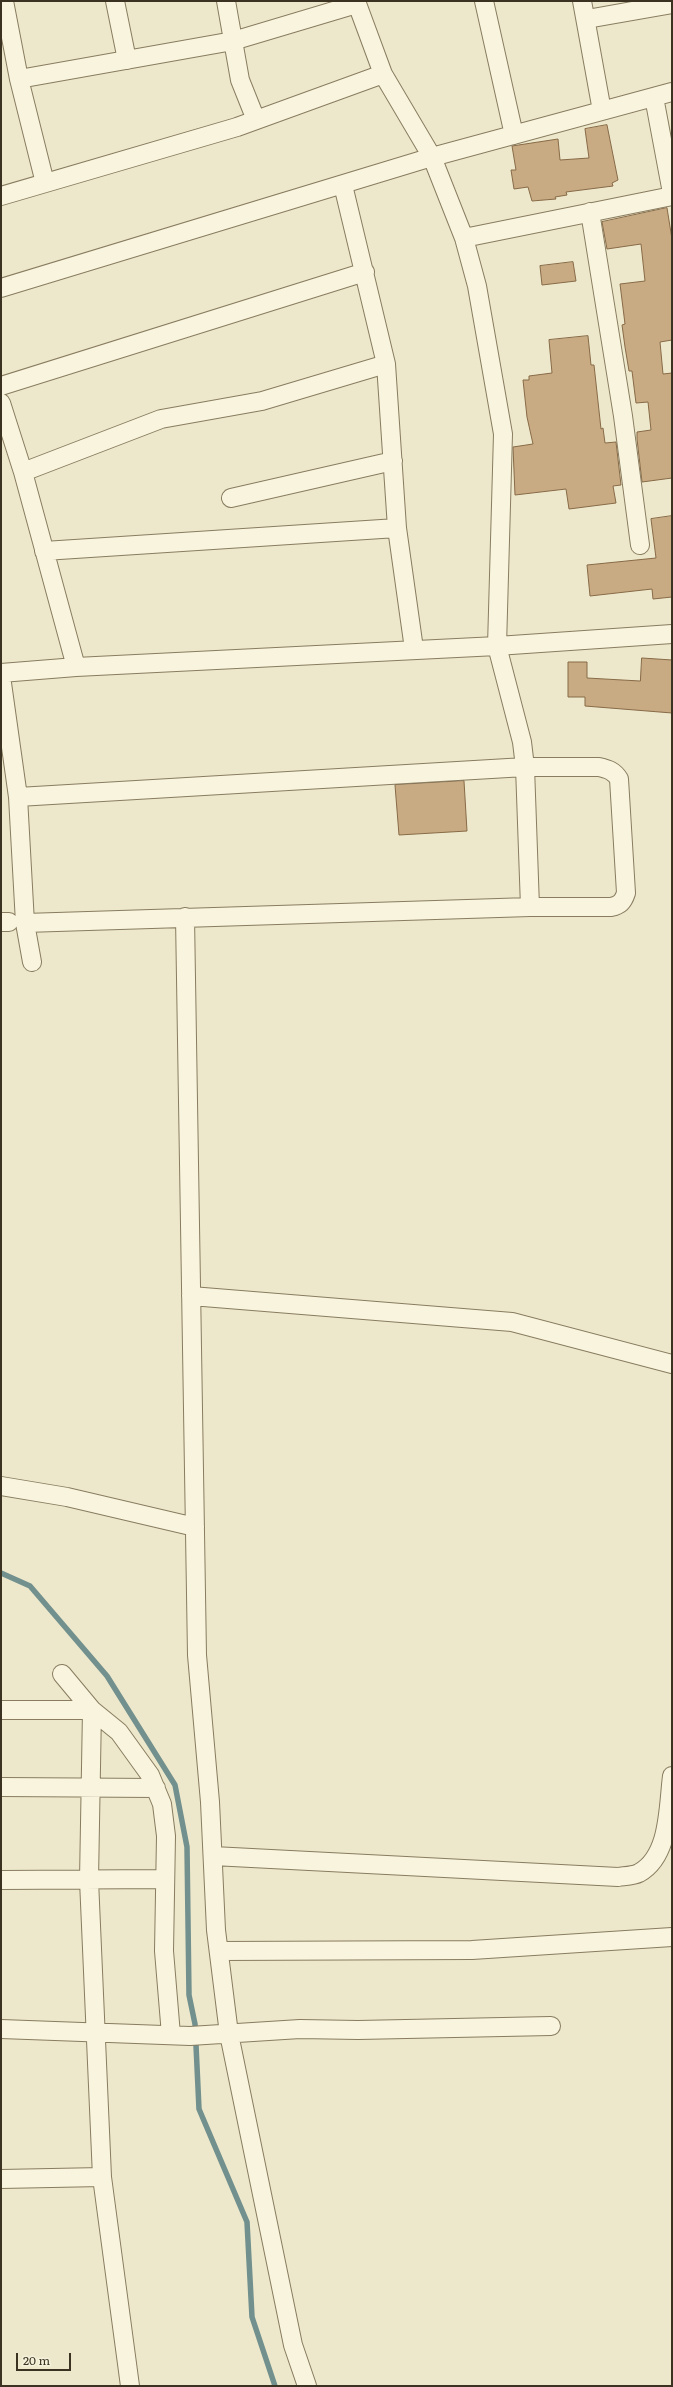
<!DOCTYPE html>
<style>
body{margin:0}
#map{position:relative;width:673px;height:2387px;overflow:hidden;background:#ede8cb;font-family:Literata,serif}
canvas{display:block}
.frame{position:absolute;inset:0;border:2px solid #3b3222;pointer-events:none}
.scale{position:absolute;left:16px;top:2353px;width:55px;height:18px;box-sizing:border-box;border:2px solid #3b3222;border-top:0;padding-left:5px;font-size:12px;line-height:14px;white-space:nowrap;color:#3b3222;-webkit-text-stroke:3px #f4f1da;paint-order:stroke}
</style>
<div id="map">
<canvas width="673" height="2387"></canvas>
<div class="frame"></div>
<div class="scale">20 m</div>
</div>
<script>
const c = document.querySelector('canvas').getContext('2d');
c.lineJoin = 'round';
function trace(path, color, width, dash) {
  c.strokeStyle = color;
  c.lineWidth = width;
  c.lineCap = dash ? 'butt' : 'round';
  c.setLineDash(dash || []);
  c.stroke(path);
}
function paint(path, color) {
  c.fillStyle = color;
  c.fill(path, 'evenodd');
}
trace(new Path2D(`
 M1,1573L30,1586L107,1676L175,1785L187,1847L189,1995L195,2024L199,2109L247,2222L252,2317L275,2386`), '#72908d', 5.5);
const building = new Path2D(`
 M607,125L618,180L612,183L613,186L566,192L567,195L555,197L556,199L532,201L528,187L514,189L511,170H516L512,146L558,139L560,160L589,158L585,129Z
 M667,208L672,239V340L660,342L663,374L672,373V478L642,482L637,439V432L651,430L648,402L636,403L632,371H629L625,347L622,325L625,324L620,284L645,281L641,244L607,249L602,222Z
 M573,262L576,281L542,285L540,266Z
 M588,336L591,365H594L601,429L603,428L605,443L616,442L621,485L613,486L616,503L569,509L566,489L515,495L513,447L533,444L527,417L523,380H529V376L552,373L549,340Z
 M672,516V597L653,599L652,589L590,596L587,565L656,558L651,519Z
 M642,658L672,660V713L585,706V697H568V662H587V678L640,681Z
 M464,781L467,831L399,835L395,785Z`);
paint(building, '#c8ab83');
trace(building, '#876a47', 1);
const minor = new Path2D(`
 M4,1L19,79L45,183
 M115,1L127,60
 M226,1L240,80L256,120
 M356,1L383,74L432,157L464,238L477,286L503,434L497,646L522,742L525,767L530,907
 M484,1L514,135
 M582,1L602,111
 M587,19L672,4
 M19,79L233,41L357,4
 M654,97L672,193
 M343,185L386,364L397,528L414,649
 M1,196L237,127L383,74
 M590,212L623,416L640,545
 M464,238L672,196
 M1,288L432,157L672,92
 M1,386L365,272
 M1,403L23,472L76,667
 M23,472L161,419L262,401L386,364
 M231,498L393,461
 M44,551L397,528
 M1,673L76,667L497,646L672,634
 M1,676L18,797L25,923L32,962
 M18,797L525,767H599C608,769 614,771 619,779L626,893C623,902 620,905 611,907H530L25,923
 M185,917L197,1655L210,1802L216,1930L229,2034L293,2345L307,2386
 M1,922H9
 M191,1296L512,1322L672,1364
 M1,1486L67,1497L195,1527
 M62,1674L92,1710L119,1732L150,1775L162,1804L166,1836L164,1951L171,2035
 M1,1710H92L89,1880L102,2177L130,2386
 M1,1787L156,1788
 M213,1856L618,1877C624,1876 633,1876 639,1873C670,1856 668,1807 672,1776
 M1,1880L165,1879
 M219,1951L472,1950L672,1937
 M1,2029L190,2036L300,2029L358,2030L551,2026
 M1,2179L102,2177`);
trace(minor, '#897c60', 20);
trace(minor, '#f8f4de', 18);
</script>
